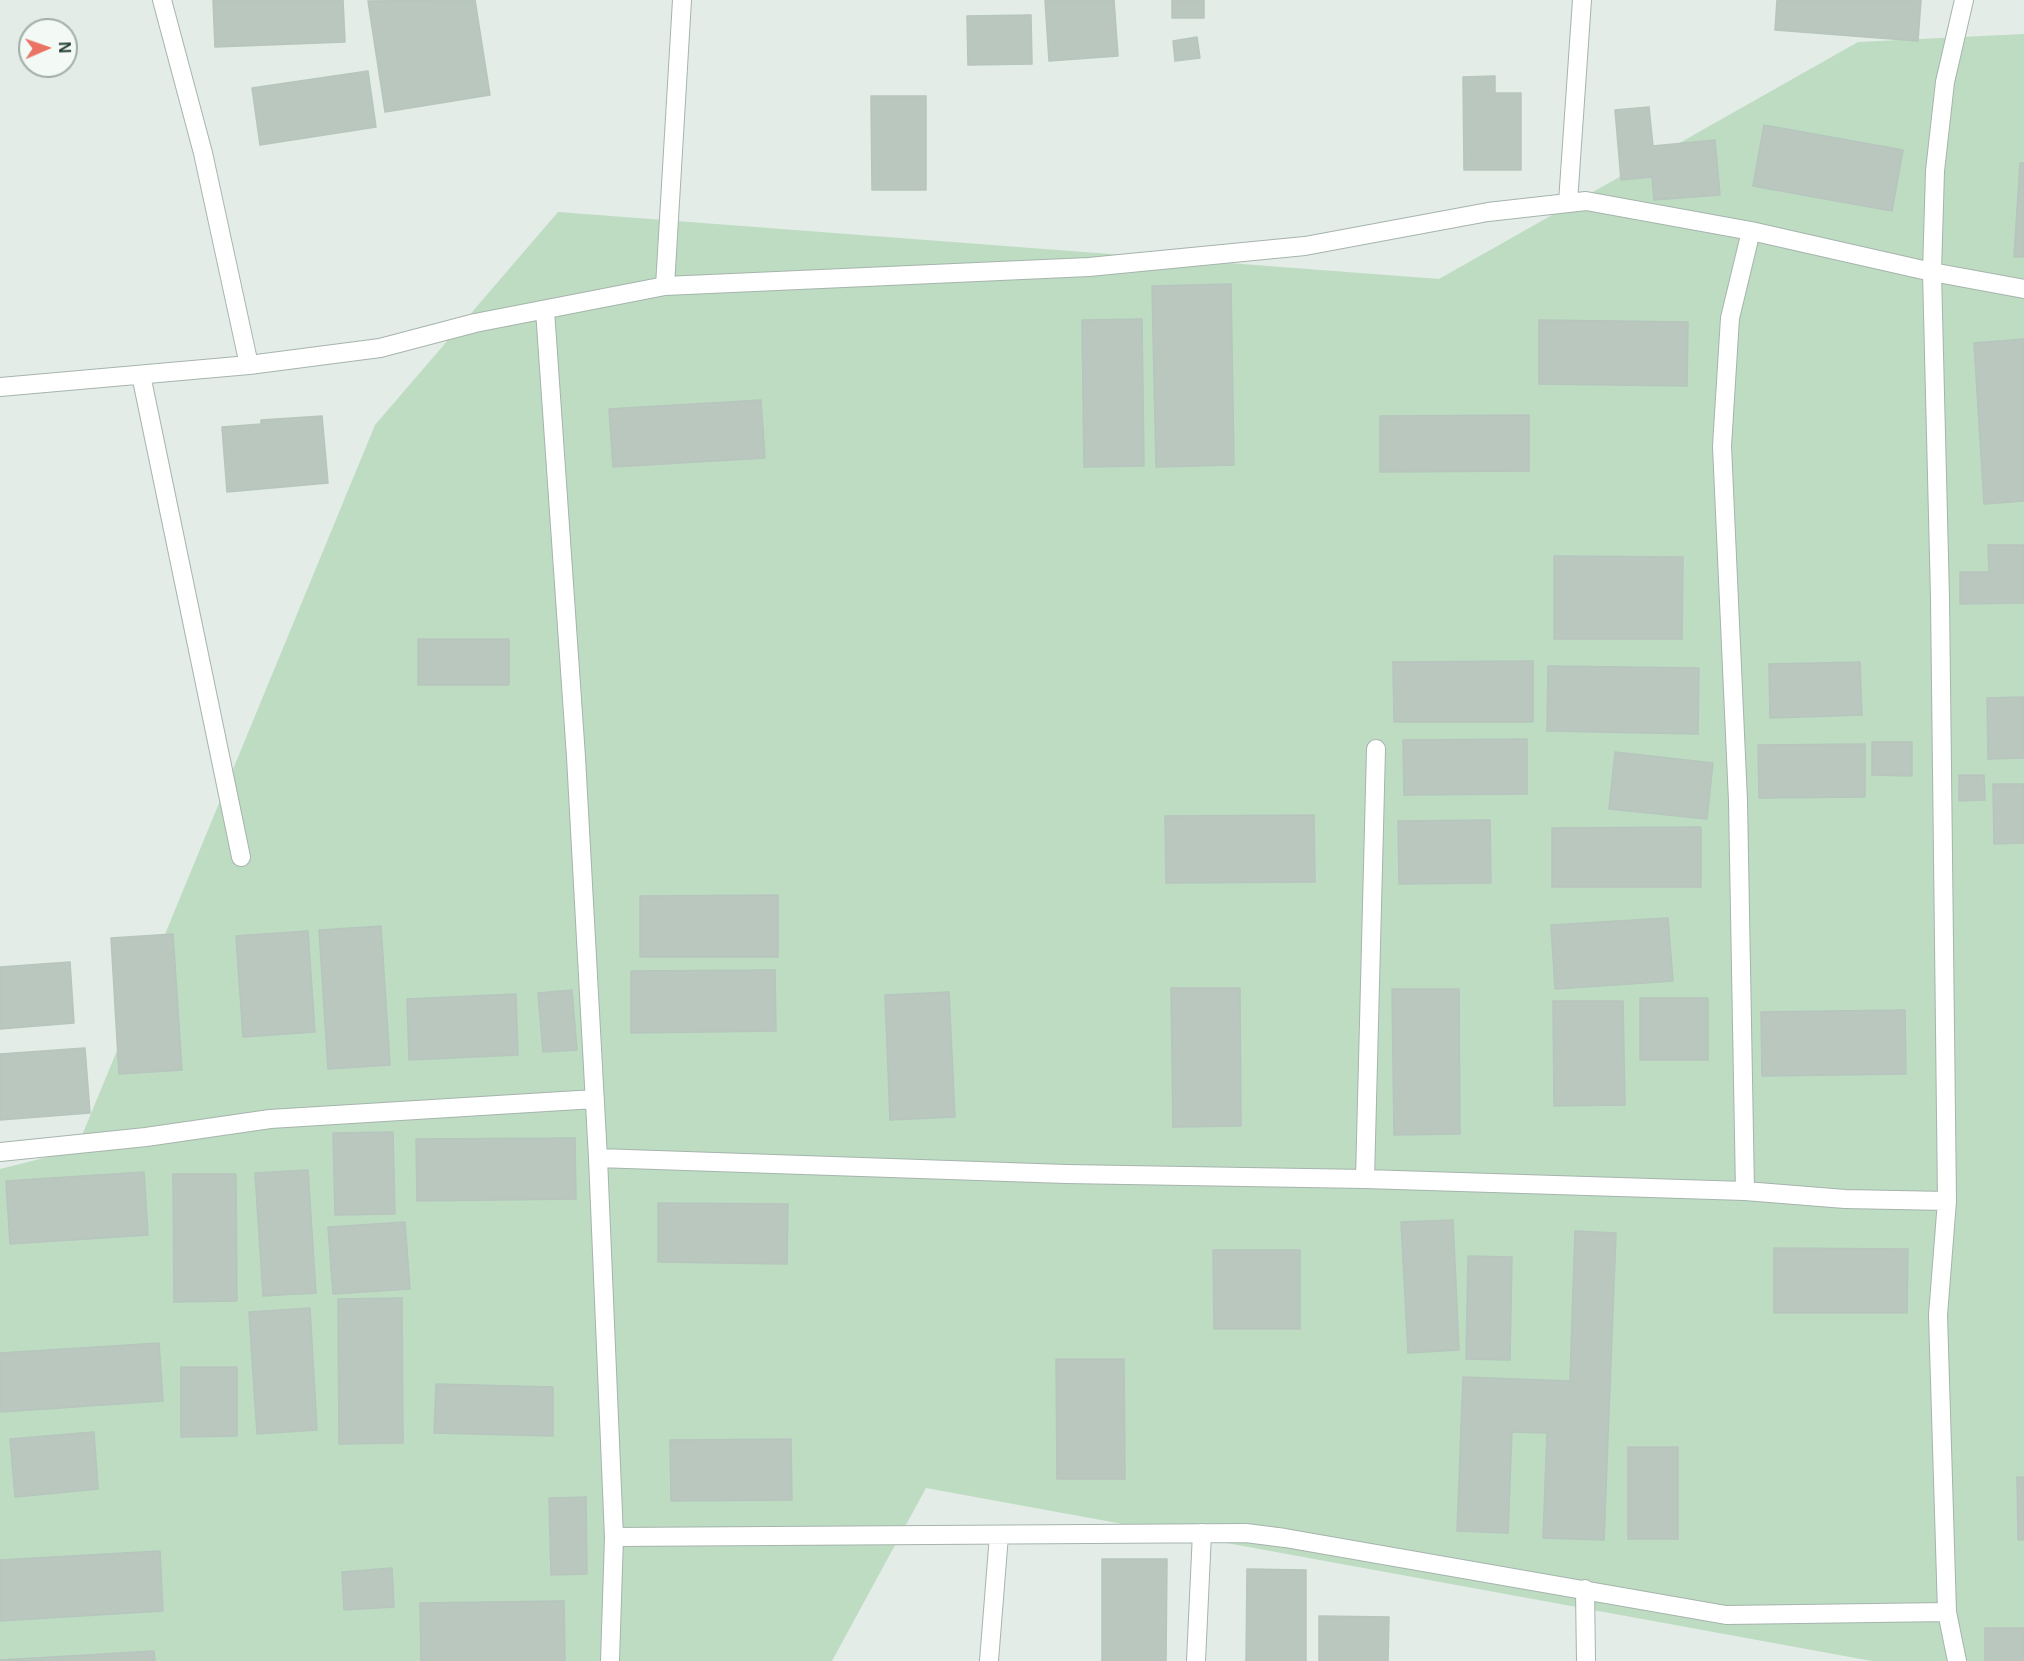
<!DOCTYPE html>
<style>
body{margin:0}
#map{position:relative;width:2024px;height:1661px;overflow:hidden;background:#e3ece7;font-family:Arial,sans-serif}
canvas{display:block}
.north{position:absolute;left:18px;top:18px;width:60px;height:60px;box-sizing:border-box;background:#f3f9f5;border:2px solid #a0ada7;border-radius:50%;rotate:88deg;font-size:16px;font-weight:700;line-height:24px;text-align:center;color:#243c33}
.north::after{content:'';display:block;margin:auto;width:21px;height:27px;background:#ea7364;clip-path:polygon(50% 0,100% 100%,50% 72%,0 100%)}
</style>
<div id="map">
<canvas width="2024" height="1661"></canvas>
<div class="north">N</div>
</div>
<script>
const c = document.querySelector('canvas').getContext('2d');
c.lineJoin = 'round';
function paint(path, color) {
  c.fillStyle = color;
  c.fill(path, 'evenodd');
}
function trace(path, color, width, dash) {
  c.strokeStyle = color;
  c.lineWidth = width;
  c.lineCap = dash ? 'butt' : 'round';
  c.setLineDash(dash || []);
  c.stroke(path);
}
paint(new Path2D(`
 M2024,34V1661H1872L926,1488L832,1661H0V1169L76,1150L375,425L558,212L1439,279L1858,42Z`), '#bddcc2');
const building = new Path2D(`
 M213,0H343L345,42L215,47Z
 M475,0L490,95L385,112L368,1Z
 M1045,0H1114L1118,56L1049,61Z
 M1172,0H1204V18H1172Z
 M1777,0H1921L1918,41L1775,30Z
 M1031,15L1032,64L968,65L967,16Z
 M1197,37L1200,58L1175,61L1173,41Z
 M368,71L376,127L260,145L252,88Z
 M1495,76V93H1521V170H1464L1463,77Z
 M871,96H926V190H872Z
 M1649,107L1653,146L1715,140L1720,195L1654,200L1652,177L1621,180L1615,110Z
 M1764,125L1903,150L1892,211L1753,186Z
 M2020,163H2024V257H2014Z
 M1231,284L1234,465L1156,467L1152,286Z
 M1142,319L1144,466L1084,467L1082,320Z
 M1539,320L1688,322L1687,386L1539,384Z
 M2024,339V501L1984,504L1974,343Z
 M761,400L765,458L613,467L609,409Z
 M1529,415V471L1380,472V416Z
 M322,416L328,483L227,492L222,427L261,424V420Z
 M1988,545H2024V603L1960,604V572H1989Z
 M1554,556L1683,557L1682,639H1554Z
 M418,639H509V685H418Z
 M1533,661V722H1394L1393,662Z
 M1860,662L1862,715L1770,718L1769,664Z
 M1548,666L1699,668L1698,734L1547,731Z
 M2024,697V758L1988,759L1987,698Z
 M1527,739V794L1404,795L1403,740Z
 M1872,742H1912V776L1872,775Z
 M1865,744V797L1759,798L1758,745Z
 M1615,752L1713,763L1707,819L1609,809Z
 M1959,775H1984L1985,800L1959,801Z
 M1993,784H2024V843L1994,844Z
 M1314,815L1315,882L1166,883L1165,816Z
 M1490,820L1491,883L1399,884L1398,821Z
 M1701,827V887H1552V828Z
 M778,895V957H640V896Z
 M1668,918L1673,981L1555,989L1551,925Z
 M381,926L390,1065L328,1069L319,930Z
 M308,931L315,1032L243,1037L236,936Z
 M173,934L182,1070L119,1074L111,938Z
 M70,962L74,1023L0,1029V967Z
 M775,970L776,1031L631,1033V971Z
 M1171,988H1240L1241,1126L1173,1127Z
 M1392,989H1459L1460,1134L1394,1135Z
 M572,990L577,1050L543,1052L538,993Z
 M949,992L955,1117L890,1120L885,995Z
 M516,994L518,1055L409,1060L407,999Z
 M1640,998H1708V1060H1640Z
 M1553,1001H1623L1625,1105L1554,1106Z
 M1905,1010L1906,1074L1762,1076L1761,1012Z
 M85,1048L90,1113L0,1120V1054Z
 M393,1132L395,1214L335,1215L333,1133Z
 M575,1138L576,1199L417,1201L416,1139Z
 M308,1170L316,1293L263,1296L255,1173Z
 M144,1172L148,1235L10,1244L6,1181Z
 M173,1174H236L237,1301L174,1302Z
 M658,1203L788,1204L787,1264L658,1262Z
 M1453,1220L1459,1350L1408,1353L1401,1222Z
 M405,1222L410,1289L333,1294L328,1227Z
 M1575,1231L1616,1233L1604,1540L1543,1538L1547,1433L1512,1432L1508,1533L1457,1531L1463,1377L1570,1381Z
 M1774,1248L1908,1249L1907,1313H1774Z
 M1213,1250H1300V1329H1214Z
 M1468,1256L1512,1257L1510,1360L1466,1359Z
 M402,1298L403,1443L339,1444L338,1299Z
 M310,1308L317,1430L257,1434L249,1312Z
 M159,1343L163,1401L1,1412L0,1353Z
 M1056,1359H1124L1125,1479H1057Z
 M181,1367H237V1436L181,1437Z
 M436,1384L553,1387V1436L434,1433Z
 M94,1432L98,1489L15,1497L10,1439Z
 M791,1439L792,1500L671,1501L670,1440Z
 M1628,1447H1678V1539H1628Z
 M2017,1477H2024V1540H2018Z
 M586,1497L587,1574L551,1575L549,1498Z
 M160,1551L163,1611L0,1621V1560Z
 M1102,1559H1167L1166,1661H1102Z
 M392,1568L394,1607L344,1610L342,1572Z
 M1247,1569L1306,1570V1661H1246Z
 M564,1601L565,1661H421L420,1603Z
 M1319,1616L1389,1617L1388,1661H1319Z
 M1985,1628H2024V1661H1985Z
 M154,1651L155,1661H0V1660Z`);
paint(building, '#b9c7bf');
trace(building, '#b6c5bd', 1.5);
const minor = new Path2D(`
 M162,0L203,153L249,365
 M1568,202L1582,0
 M665,286L682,0
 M545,310L576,757L598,1158L614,1537L610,1661
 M141,375L241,857
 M0,387L249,365L380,348L475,323L665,286L1089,267L1305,246L1488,212L1586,201L1751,231L1932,272L2024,289
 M0,1152L146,1137L270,1119L595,1099
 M598,1158L1066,1174L1365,1179L1745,1191L1845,1199L1947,1201
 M1365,1179L1376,749
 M1745,1191L1738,801L1722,446L1730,318L1751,231
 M614,1537L1246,1533L1285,1538L1726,1615L1947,1612
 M1585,1589L1586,1661
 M989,1661L999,1535
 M1196,1661L1202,1533
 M1957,1661L1947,1612L1938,1315L1947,1201L1940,598L1932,272L1935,171L1945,82L1964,0`);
trace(minor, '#a6b4ad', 20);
trace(minor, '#fff', 18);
</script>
